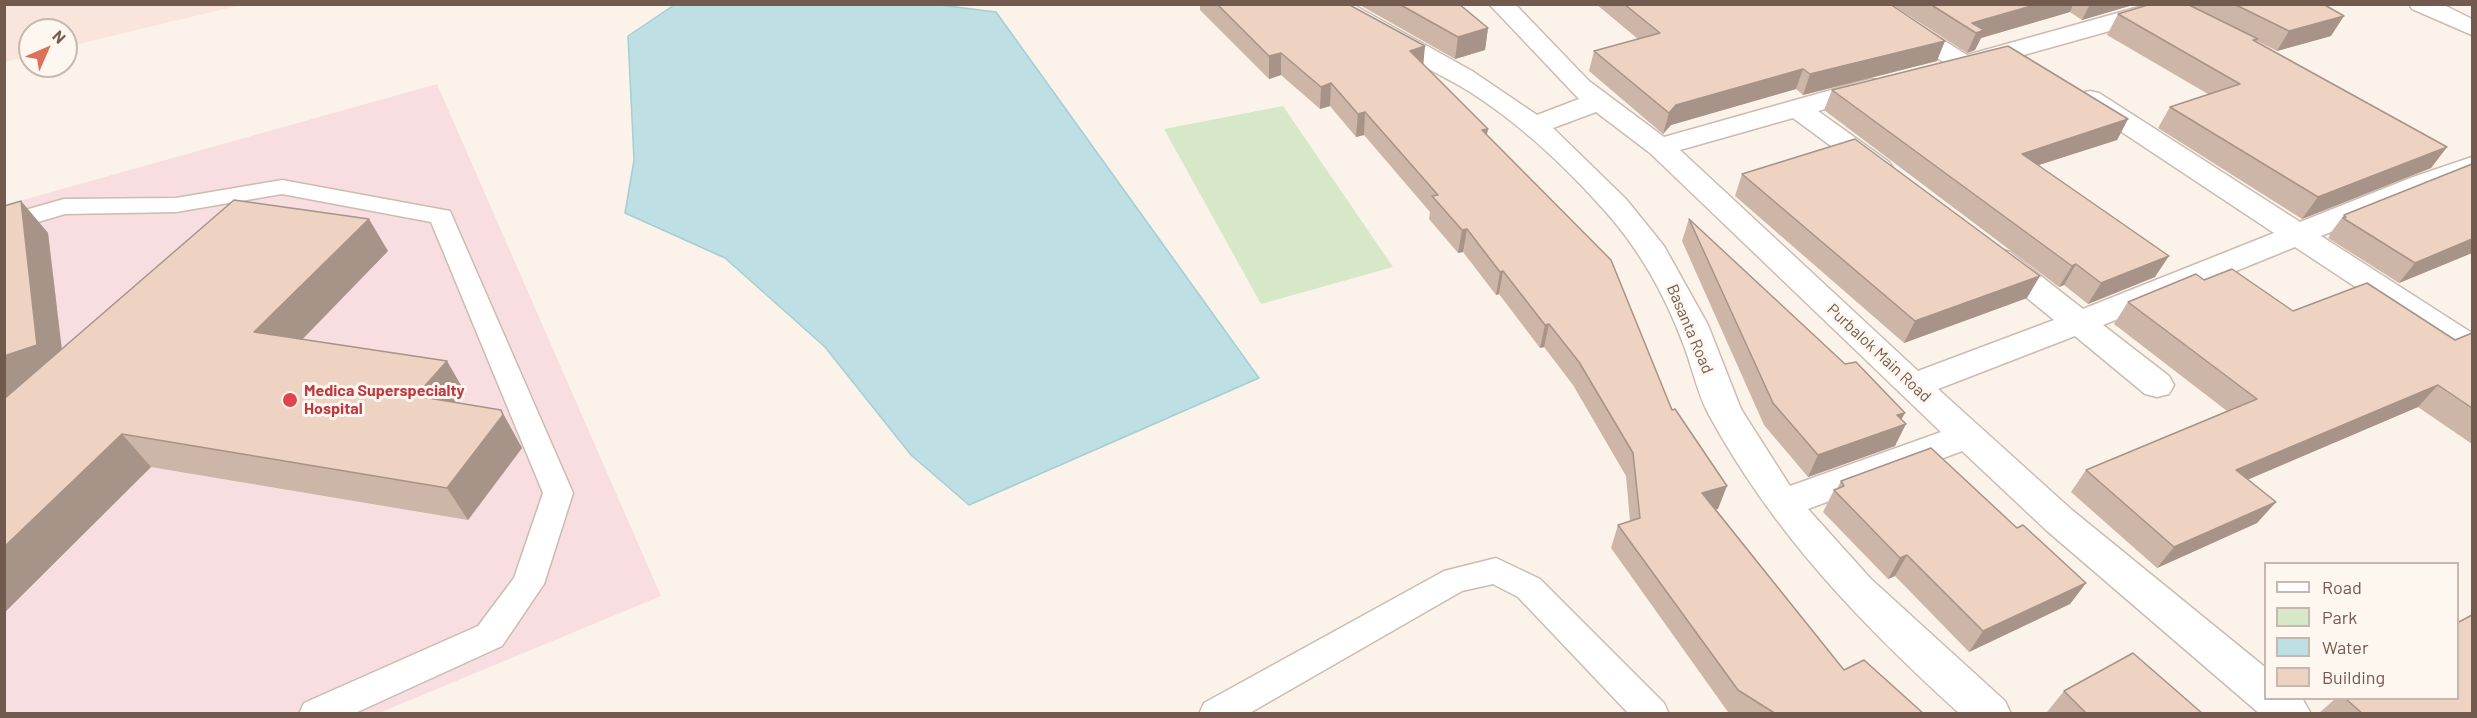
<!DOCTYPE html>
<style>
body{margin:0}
#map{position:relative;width:2477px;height:718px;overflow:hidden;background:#fbf3e9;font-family:Barlow,sans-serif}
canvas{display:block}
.frame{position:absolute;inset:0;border:6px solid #735a4e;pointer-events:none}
.legend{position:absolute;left:2264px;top:562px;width:195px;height:138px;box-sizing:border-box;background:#fef7ef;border:2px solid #c6b8af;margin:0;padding:8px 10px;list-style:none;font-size:18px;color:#735a4e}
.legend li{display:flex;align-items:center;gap:12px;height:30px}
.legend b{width:30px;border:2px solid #c6b8af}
.north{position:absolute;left:18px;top:18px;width:60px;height:60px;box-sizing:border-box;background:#fef7ef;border:2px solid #c6b8af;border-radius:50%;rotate:45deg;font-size:16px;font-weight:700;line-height:24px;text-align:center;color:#735a4e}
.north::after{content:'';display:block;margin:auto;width:21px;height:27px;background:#da7158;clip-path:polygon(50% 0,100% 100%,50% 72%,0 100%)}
</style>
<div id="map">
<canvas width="2477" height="718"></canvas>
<div class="frame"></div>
<ul class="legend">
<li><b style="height:8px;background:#fff"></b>Road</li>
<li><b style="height:16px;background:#d6e8c8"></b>Park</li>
<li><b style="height:16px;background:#bedfe3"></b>Water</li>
<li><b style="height:16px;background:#eed2c2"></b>Building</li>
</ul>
<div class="north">N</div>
</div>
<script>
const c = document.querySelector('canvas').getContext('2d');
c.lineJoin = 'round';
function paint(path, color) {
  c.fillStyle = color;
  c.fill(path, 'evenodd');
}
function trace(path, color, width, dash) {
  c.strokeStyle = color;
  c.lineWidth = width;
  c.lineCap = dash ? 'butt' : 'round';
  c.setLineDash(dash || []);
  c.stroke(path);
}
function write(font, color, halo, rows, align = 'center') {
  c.font = font + ' Barlow,sans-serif';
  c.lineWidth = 6;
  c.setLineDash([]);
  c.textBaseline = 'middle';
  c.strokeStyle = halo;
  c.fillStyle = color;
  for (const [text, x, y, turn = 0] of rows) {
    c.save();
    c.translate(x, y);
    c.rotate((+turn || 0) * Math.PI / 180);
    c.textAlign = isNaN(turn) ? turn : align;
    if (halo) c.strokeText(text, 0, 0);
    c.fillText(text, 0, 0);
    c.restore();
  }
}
paint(new Path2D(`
 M4,5L5,4L241,5L66,47V30H30V56L5,62Z`), '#fae5dd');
paint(new Path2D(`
 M437,84L661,596L379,713L5,714V205Z`), '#f8dde1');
paint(new Path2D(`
 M1283,106L1393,267L1261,304L1164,129Z`), '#d6e8c8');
const water = new Path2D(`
 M940,5L996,12L1259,378L969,505L911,455L825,347L725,258L625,213L634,160L628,36L674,5Z`);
paint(water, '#bedfe3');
trace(water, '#a5ced4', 1.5);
const lane = new Path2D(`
 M282,180L450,211L573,493L544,584L502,646L353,714H299L304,703L478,626L514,578L543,493L431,222L282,194L176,212L65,214L4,232V216L64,199L176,198Z
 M1496,558L1540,579L1664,703L1669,714H1629L1518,597L1493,584L1462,591L1248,714H1199L1204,703L1444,571Z`);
const street = new Path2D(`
 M1323,4H1352L1472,71L1537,115L1579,99L1489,4H1515L1589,81L1664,137L1863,81L1872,79L1881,81L1885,87L1881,93L1818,111L1889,162L1893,168L1889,174L1879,177L1869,174L1793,118L1680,150L1918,371L2054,320L1988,266L1984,259L1988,252L1999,249L2010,252L2083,309L2274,233L2081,105L2077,99L2081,93L2090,91L2099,93L2300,222L2413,177L2472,157V175L2321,236L2472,333V359L2460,356L2295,247L2103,325L2169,376L2174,385L2169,394L2157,397L2145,394L2075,336L1938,389L2072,510L2266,668V698H2302L2311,714H2260L2046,530L1962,451L1808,509L1871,579L2005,701L2011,714H1960C1860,623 1774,534 1709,415C1697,393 1693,369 1684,346C1666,297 1640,250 1605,211C1566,167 1519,123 1470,92C1440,72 1340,28 1323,4ZM1596,112L1650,153L1941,432L1790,486L1741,409L1708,325L1664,246L1626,199L1553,128Z
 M1856,4H1886L1967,55L2150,4H2191L2188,9L1963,72L1954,69Z
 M2409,4H2442L2472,19V35L2412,9Z`);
trace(lane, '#ccbbaf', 3);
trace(street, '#ccbbaf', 3);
paint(lane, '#fff');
paint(street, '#fff');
paint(new Path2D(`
 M1200,4H1348L1423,64L1487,135L1672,410L1718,509H1716L1844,670L1924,714H1731L1728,712L1611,548L1618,525L1630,521L1626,476L1573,385L1544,347L1540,348L1499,294L1496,295L1463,252L1458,253L1429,219L1430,212L1364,135L1356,137L1330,106L1320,109L1281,75L1269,79L1200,10Z
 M1358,4H1459L1488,28L1485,50L1455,59Z
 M1596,4H1890L1937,61L1803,95L1796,89L1671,125L1663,134L1589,71L1594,51L1638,39Z
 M1891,4H2136L2082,20L2070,12L1981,38L1975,50L1967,53Z
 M2193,4H2323L2331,36L2277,51L2257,41L2256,42L2447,147L2431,168L2302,219L2158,128L2170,107L2208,94L2107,35L2118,14L2191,6Z
 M1832,90L2128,119L2117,140L2038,165L2155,277L2088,304L2064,285L2059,287L1824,110Z
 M2472,164V253L2399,283L2328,238L2330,236L2329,235L2344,215Z
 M1742,174L2027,298L1904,343L1735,196Z
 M21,201L48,233L62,349L388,251L303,339L466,394L458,403L501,410L522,448L468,520L151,467L4,613V206Z
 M1689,219L1901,420L1895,446L1808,477L1764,425L1682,241Z
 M2204,280L2293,311L2455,340L2472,333V444L2418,407L2248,479L2276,502L2257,523L2157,568L2071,492L2086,470L2227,411L2114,324L2128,302Z
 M1841,481L2017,528L2086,583L2070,604L1969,652L1895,576L1888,579L1823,512L1834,490L1837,489Z
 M2064,691L2203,714H2049L2047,712Z
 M2335,699H2457L2472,714H2318Z`), '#cdb5a7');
paint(new Path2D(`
 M2038,4H2073L2070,12L1981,38L1975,50L1967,53L1976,33L1972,23Z
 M2090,4H2136L2082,20Z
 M2344,16L2331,36L2277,51L2289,31Z
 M1488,28L1485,50L1455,59L1458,37Z
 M1945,41L1937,61L1803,95L1810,74Z
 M1425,46L1423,68L1410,51Z
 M1281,53V75L1269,79V56Z
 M1803,69L1796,89L1671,125L1663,134L1669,113L1676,105Z
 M1331,83L1330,106L1320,109L1321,87Z
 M1365,112L1364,135L1356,137L1358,114Z
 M2128,119L2117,140L2011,174L2022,154Z
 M1488,129L1484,151L1482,130Z
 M2447,147L2431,168L2302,219L2318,197Z
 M21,201L48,233L65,378L4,399V356Z
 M369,219L388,251L278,364L254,332Z
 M1467,229L1463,252L1458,253L1462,230Z
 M2472,239V253L2399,283L2415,263Z
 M2169,256L2155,277L2088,304L2101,283Z
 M2076,264L2064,285L2059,287L2072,266Z
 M1503,271L1499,294L1496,295L1500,272Z
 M2040,276L2027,298L1904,343L1915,321Z
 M1549,324L1544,347L1540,348L1545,325Z
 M447,361L466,394L437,429L416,396Z
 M2438,385L2418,407L2219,492L2236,470Z
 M501,410L522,448L468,520L447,488Z
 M1905,413L1897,427L1906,424L1895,446L1808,477L1818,455L1897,415Z
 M122,434L151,467L4,613V547Z
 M1727,486L1718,509L1693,516L1702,493Z
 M2276,502L2257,523L2157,568L2174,547Z
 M1907,555L1895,576L1888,579L1900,558Z
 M2086,583L2070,604L1969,652L1983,631Z`), '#a79388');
const building = new Path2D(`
 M1217,4H1348L1425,46L1410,51L1488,129L1482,130L1611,260L1672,410L1675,409L1727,486L1702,493L1844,670L1864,660L1924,714H1776L1738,690L1618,525L1640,518L1633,453L1579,362L1549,324L1545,325L1503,271L1500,272L1467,229L1462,230L1432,196L1438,195L1365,112L1358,114L1331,83L1321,87L1281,53L1269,56Z
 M1399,4H1459L1488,28L1458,37Z
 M1624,4H1890L1945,41L1810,74L1803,69L1676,105L1669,113L1594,51L1660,33Z
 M1930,4H2038L1972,23L1984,30L1976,33Z
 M2151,4H2187L2258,39L2253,40L2447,147L2318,197L2170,107L2240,84L2118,14Z
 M2234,4H2323L2344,16L2289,31Z
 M2008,46L2128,119L2022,154L2169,256L2101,283L2076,264L2072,266L1832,90Z
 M1855,139L2040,276L1915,321L1742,174Z
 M2472,164V239L2415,263L2343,218L2346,217L2344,215Z
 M234,200L369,219L254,332L447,361L416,396L501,410L503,415L447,488L122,434L4,547V399Z
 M21,201L37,345L4,356V206Z
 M1689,219L1845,364L1856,362L1905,413L1897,415L1906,424L1818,455L1773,403Z
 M2232,269L2293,311L2367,283L2455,340L2472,333V408L2438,385L2236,470L2276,502L2174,547L2086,470L2257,399L2128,302L2196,274L2204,280Z
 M1931,448L2017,528L2023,525L2086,583L1983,631L1907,555L1900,558L1834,490L1844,486L1841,481Z
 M2472,615V714H2363L2346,699H2457V623Z
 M2133,653L2203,714H2087L2064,691Z`);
paint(building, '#eed2c2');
trace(building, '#a79388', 1.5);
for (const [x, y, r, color] of [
 [290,400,8,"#e0444e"]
]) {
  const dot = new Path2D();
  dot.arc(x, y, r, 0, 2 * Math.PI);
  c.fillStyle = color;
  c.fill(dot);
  trace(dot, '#fef7ef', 2);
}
write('16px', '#735a4e', '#fef7ef', [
 ["Basanta Road",1690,329,67],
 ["Purbalok Main Road",1879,353,43]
]);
write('bold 16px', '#be3a42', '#fef7ef', [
 ["Medica Superspecialty",304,391],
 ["Hospital",304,409]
], 'left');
</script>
